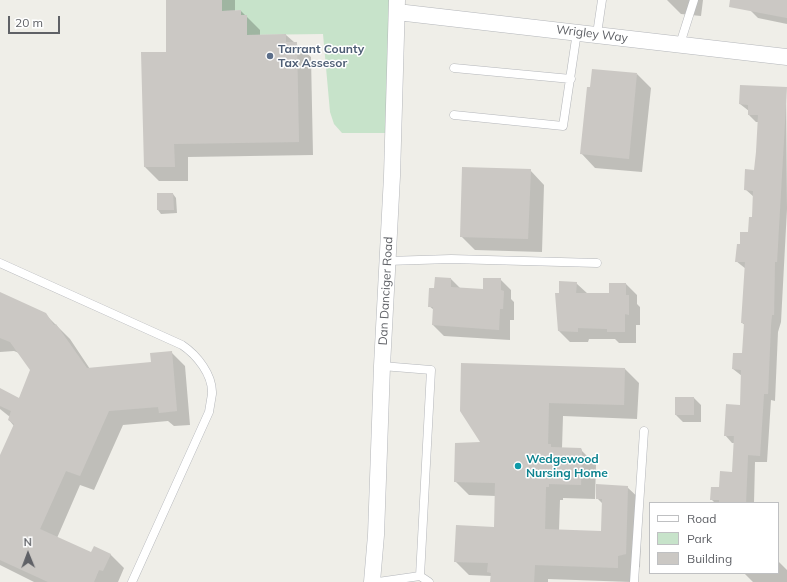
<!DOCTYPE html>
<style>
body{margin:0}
#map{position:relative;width:787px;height:582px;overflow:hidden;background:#efeee8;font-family:Mulish,sans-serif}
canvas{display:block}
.legend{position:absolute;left:649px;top:502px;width:130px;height:72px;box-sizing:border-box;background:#fff;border:1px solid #bfc0c2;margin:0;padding:5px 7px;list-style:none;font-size:12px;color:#5f6166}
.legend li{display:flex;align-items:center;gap:8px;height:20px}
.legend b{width:20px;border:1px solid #bfc0c2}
.north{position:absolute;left:8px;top:534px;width:40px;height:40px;-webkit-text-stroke:3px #fff;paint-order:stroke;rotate:359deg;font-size:11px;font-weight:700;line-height:16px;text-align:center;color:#5f6166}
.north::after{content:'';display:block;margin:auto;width:14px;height:18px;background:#5f6166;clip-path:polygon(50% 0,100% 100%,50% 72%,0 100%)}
.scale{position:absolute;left:8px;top:16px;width:52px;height:18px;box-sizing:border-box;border:2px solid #5f6166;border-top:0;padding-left:5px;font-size:12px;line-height:14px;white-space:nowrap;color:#5f6166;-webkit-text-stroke:3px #fff;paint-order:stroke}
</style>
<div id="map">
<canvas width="787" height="582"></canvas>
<ul class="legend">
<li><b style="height:5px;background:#fff"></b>Road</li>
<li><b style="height:11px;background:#c7e3ca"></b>Park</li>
<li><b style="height:11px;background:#cbc8c4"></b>Building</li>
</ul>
<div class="north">N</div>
<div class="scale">20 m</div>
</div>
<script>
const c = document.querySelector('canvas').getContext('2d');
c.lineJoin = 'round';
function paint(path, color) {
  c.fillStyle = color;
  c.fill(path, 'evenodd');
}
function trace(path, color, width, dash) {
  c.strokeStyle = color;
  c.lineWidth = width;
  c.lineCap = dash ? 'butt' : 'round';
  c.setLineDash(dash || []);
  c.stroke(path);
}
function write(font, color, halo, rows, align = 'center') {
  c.font = font + ' Mulish,sans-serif';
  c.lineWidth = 3;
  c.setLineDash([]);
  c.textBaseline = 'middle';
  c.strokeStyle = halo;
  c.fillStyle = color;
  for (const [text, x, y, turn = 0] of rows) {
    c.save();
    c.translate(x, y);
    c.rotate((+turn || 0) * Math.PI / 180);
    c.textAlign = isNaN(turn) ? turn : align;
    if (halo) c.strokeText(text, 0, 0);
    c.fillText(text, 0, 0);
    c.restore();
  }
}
paint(new Path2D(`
 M222,0H397L392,133H342L334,124L330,112L323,34L247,35V15H241V10L222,11Z`), '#c7e3ca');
paint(new Path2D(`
 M166,0H235V11H241L260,30V36L286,35L311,57L313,155L188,157V181H159L145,167L167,52Z
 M667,0H703L701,16L681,14Z
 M752,0H787V24L758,18L750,10Z
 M637,74L651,88L642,172L595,168L581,153Z
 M786,88L787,209L781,322L778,332L775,401L771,400L767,462H755L754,503H715L711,499L733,473L735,443H732L725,435L741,406L742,376L733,369L743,354L745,325L742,323L746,269L736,261L741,245L749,233L753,218L754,197L745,189L755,171L759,122H756L749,115V111L740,104Z
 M530,170L544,185L542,252L475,250L461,236Z
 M158,194H173L176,198L177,213L161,214L158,210Z
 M451,279L461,289L484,290L500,279L511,290V299L514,302V320H510V340L444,336L433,325L434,310L429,306L435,289Z
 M576,283L588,294H610V284H626L637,295V304L640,307V325H636V343H619L615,339H589L588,342H570L559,331L560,294Z
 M0,293L45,314L70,339L90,369L152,363L171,352L185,366L190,425L174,426L168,421L123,425L94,490L80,485L57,538L91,554H110L124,568L118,582H34L0,565V457L14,426L9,420L10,417L0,409V389L19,399L31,370L19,353L14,351L0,352Z
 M625,369L639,383L637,419L563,416L562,448L580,449L596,465L595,499L563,498V500H560L559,530L602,532L603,504L597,498L627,487L642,501L640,567L632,570L631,582L548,579V582H491V576L469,575L455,561L495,528L496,496L469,495L455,481L482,443L461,410Z
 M694,398L701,405V422H683L676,415Z
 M778,561L787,570V582H753L744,573H778Z`), '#0003');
paint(new Path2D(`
 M166,0H222V11L241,10V15H247V35L286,34V42H297L299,142L174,144L175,167H144L141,52H166Z
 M730,0H787V18L729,7Z
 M592,69L637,73L629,159L580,154L587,87H590Z
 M740,85L787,87L786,104L777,262H775L774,315H772L771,325L768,394H764L760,456L748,455L746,503H719V500H710L711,487H719L720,471L732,472L734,436H724L726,404L740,405L741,370L732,369L733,353H742L744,323H741L745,262H735L737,244H740V232H748L749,217H752L753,191L744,190L745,169L754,170L756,152L758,115H748V105L739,104Z
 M462,167L531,169L528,239L460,237Z
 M157,193H173L174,210H157Z
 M435,277L451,278V287L483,289V278H501V290L504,291L503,309H500L499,330L432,325L433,307H428L429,288H434Z
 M559,281L577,282L576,293H609V283H626V295H629V315L625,314V332H607V329L578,328V332L558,331L555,293H559Z
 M0,292L46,313L54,325L56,324L87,368L151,362L150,353L172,351L177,411L159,413L158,407L109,411L80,476L66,471L40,529L91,552L94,546L111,554L103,571L99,570L94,582H48L0,560V455L14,424L8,420L11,411L0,406V388L19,398L30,370L10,342L0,338Z
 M461,363L625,368L624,405L549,403L548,444H551V447L581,448L582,450L581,485L549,484V487H546L545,529L601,531L602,499H596V484L628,486L626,554L618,556V568L535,565L534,582H490L491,573L487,572L488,563L454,562L456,525L494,527L495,483L454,482L455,443L480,442L460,411Z
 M675,397H694V415H675Z`), '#cbc8c4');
const service = new Path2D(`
 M597,34L602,0
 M680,44L694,0
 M454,68L571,79
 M454,115L563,126L577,32
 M387,261L451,259L597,263
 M0,263L182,345C197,355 213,375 212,394C211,400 210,406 209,412L132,582
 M420,576L429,582
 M378,582L420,576L431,370L382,366
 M634,582L644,431`);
const minor = new Path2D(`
 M397,12L787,57
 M372,582L376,535L382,366L392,176L397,0`);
trace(service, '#b4b6ba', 9);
trace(minor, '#b4b6ba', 17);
trace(service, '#fff', 8);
trace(minor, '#fff', 16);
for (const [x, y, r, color] of [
 [270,56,4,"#5c6f8a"],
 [518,466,4,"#0f9aa8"]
]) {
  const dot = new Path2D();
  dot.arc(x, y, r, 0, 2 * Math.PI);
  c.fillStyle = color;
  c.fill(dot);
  trace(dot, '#fff', 1.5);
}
write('12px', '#5f6166', '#fff', [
 ["Wrigley Way",592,34,7],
 ["Dan Danciger Road",386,291,-87]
]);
write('bold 12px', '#4e5e75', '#fff', [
 ["Tarrant County",278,49],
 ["Tax Assesor",278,63]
], 'left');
write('bold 12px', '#0d838f', '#fff', [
 ["Wedgewood",526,459],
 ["Nursing Home",526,473]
], 'left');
</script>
